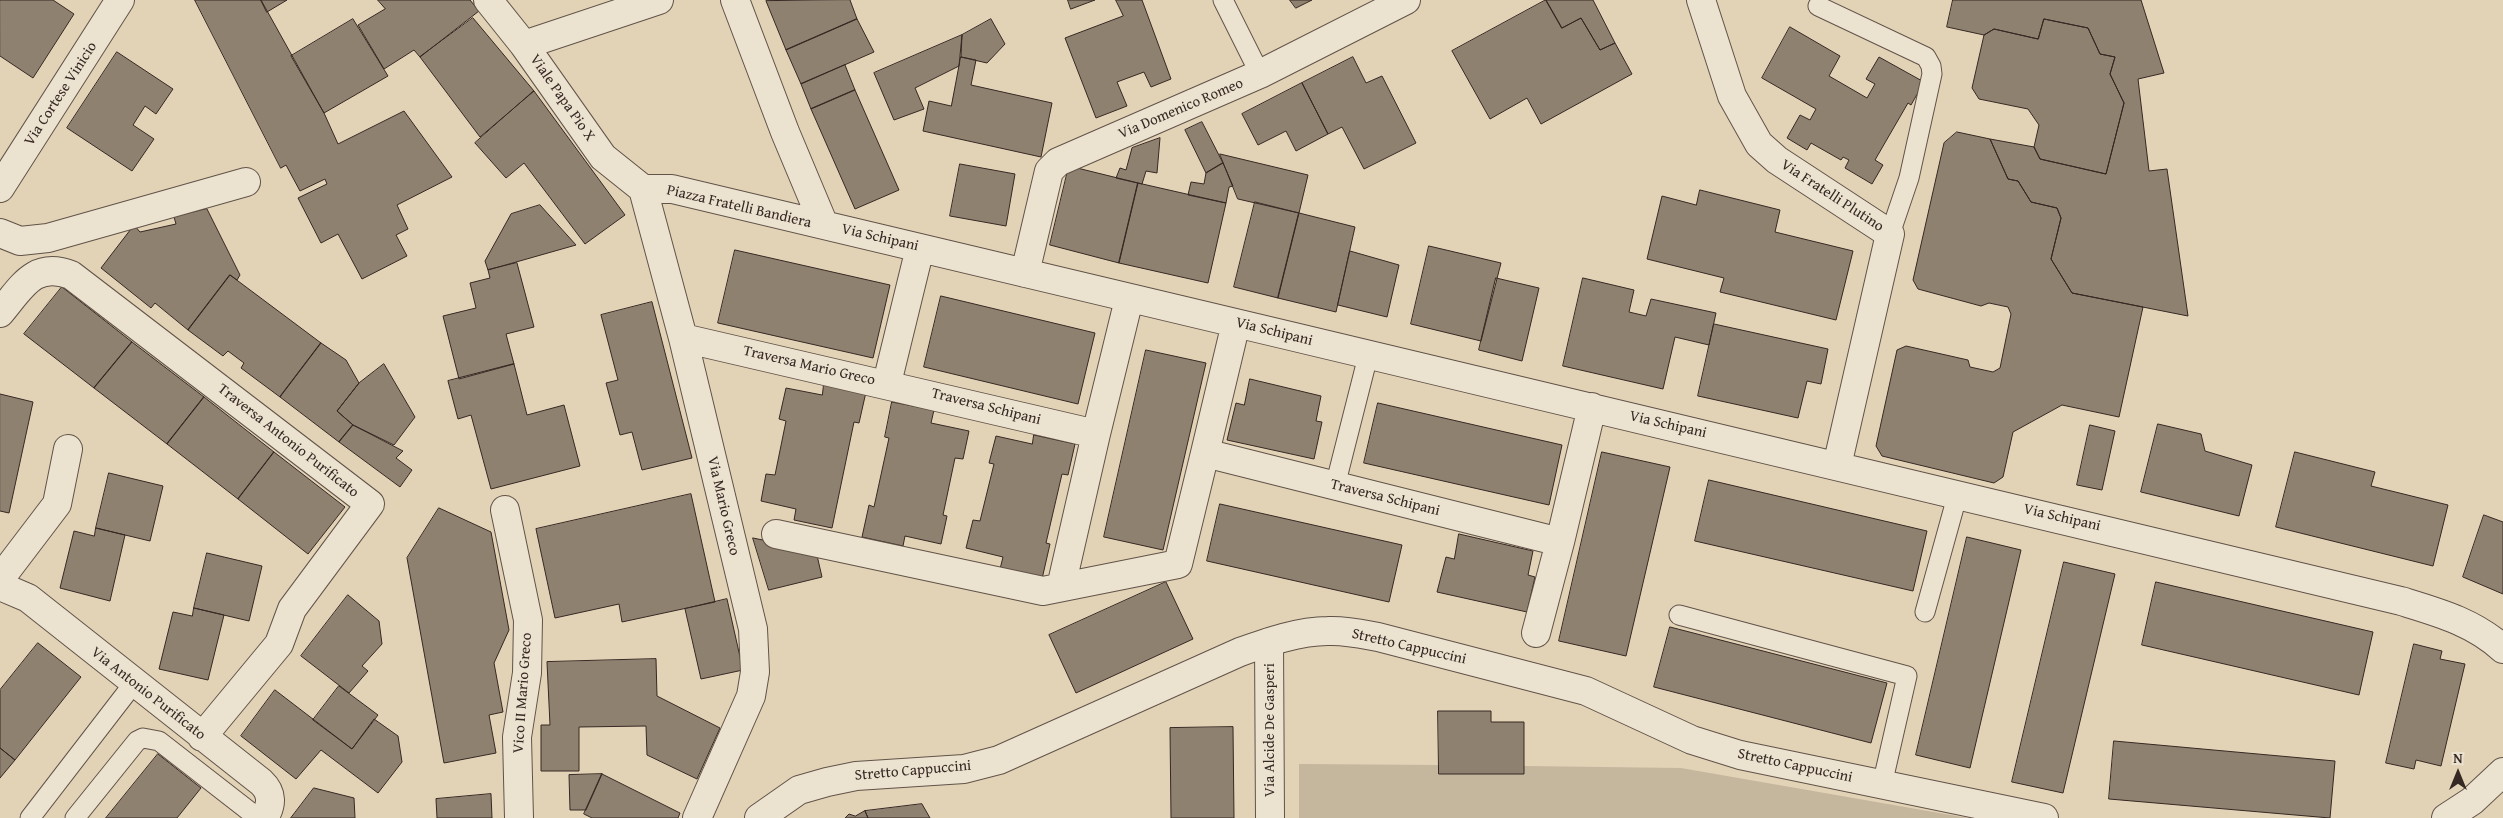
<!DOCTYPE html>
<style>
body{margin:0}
#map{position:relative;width:2503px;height:818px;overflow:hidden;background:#e2d3b7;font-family:"Gentium Book Plus",serif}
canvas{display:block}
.north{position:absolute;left:2433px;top:748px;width:50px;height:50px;-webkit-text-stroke:4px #ece2d0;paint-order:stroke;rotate:0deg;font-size:14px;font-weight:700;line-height:20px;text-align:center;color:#362823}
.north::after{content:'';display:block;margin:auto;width:18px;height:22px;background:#362823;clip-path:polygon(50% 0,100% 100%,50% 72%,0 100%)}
</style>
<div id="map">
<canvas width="2503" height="818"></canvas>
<div class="north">N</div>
</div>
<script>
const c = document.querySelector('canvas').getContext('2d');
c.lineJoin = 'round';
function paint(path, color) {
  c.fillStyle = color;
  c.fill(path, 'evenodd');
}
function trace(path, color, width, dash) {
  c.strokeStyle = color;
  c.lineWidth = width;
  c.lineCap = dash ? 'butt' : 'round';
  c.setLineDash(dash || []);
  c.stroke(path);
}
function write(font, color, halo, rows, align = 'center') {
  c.font = font + ' "Gentium Book Plus",serif';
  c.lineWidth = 4.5;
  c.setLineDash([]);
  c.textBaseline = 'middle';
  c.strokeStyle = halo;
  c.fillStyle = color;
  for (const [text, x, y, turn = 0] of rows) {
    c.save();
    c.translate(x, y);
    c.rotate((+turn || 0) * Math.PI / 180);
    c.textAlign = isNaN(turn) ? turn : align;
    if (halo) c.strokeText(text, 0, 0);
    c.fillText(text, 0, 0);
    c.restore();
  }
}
paint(new Path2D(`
 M1299,764L1439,765V774H1524V766L1681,768L1968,818H1299Z`), '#c5b69e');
const building = new Path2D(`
 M0,0H53L74,14L33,78L0,56Z
 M195,0H261L324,113L338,144L404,111L452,177L397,205L408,229L396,235L407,256L362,279L338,234L321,243L298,198L327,184L325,179L300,191L286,165L281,168Z
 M261,0H287L267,12Z
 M378,0H470L479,11L420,57L414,50L384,69L358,25L385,9Z
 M850,0L857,19L786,50L766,1Z
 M1068,0H1095L1071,9Z
 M1116,0H1142L1171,79L1151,87L1144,72L1117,82L1127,106L1096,118L1065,38L1123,16Z
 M1290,0H1312L1296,8Z
 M1546,0L1562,28L1581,18L1600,50L1615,43L1632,74L1541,124L1527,98L1490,119L1452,51Z
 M1546,0H1593L1615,43L1600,50L1581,18L1562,28Z
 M1953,0H2141L2164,73L2138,79L2149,171L2167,169L2188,316L2072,293L2051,259L2061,218L2057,208L2031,202L2018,181L2008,179L1990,139L2034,147L2040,159L2106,174L2124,103L2110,74L2115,57L2100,54L2088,28L2044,19L2038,39L1994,29L1984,35L1947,27Z
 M473,18L534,91L480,137L420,57Z
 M353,19L388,76L324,113L291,56Z
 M857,19L874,52L801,84L786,50Z
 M991,19L1005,44L987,63L961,57L962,35Z
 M2044,19L2088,28L2100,54L2115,57L2110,74L2124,103L2106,174L2040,159L2034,147L2039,125L2028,109L1979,99L1972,88L1984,35L1994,29L2038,39Z
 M1790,27L1840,56L1829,76L1867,98L1875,84L1866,79L1879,57L1924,82L1911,105L1908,103L1875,160L1883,165L1872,184L1845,168L1849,160L1843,157L1841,160L1811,143L1807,150L1787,138L1800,115L1810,120L1816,109L1762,78Z
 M962,35L959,66L915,88L924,109L894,120L874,73Z
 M117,52L173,89L156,114L145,106L133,125L154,139L132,171L67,128Z
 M961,57L976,60L971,85L1052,103L1041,157L923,131L929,101L951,106Z
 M1353,57L1366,83L1382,76L1416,143L1364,169L1342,127L1328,134L1302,83Z
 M845,65L855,90L811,109L801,84Z
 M1302,83L1328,134L1296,151L1286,131L1258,145L1242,114Z
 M855,90L899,190L855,209L811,109Z
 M534,91L625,215L585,244L524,163L506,178L475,143Z
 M1202,122L1223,163L1206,173L1185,130Z
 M1957,132L1990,139L2008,179L2018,181L2031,202L2057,208L2061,218L2051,259L2072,293L2143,307L2119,417L2062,405L2013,432L2003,477L1994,483L1882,456L1876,446L1897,350L1906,346L1968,360L1970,367L1993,372L2000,368L2011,314L2008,307L1989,303L1981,306L1918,289L1913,280L1944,143Z
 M1160,138L1157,173L1146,171L1142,184L1116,178L1120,168L1126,170L1132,148Z
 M1220,154L1308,175L1299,213L1238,199Z
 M1223,163L1233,186L1229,187L1226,203L1188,195L1191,182L1204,184L1206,173Z
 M960,164L1015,174L1006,226L950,216Z
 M1069,166L1138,183L1119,263L1050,245Z
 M1138,183L1226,203L1208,283L1119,263Z
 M1700,190L1780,210L1775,232L1853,251L1836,320L1720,292L1724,278L1647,259L1662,196L1696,205Z
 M1255,202L1299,213L1278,298L1234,287Z
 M540,205L576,245L488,270L485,261L511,214Z
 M207,209L240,275L237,280L230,275L188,330L155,303L151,308L101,268L134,225L140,232L176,224L174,217Z
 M1299,213L1355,227L1336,312L1278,298Z
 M1429,246L1501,263L1481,341L1411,324Z
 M735,250L890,285L873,358L718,323Z
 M1350,251L1399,265L1387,317L1338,305Z
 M517,263L534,327L506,334L514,364L459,379L443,316L476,308L470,283L490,278L488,270Z
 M230,275L321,343L280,397L241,368L244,363L228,351L223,356L188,330Z
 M1496,278L1539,288L1522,361L1479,350Z
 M1583,278L1634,290L1629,312L1646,316L1651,299L1716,313L1709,345L1675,337L1663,389L1563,366Z
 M62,287L132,342L94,388L24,334Z
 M941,296L1095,333L1078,404L924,367Z
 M652,302L692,458L642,470L632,432L620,435L606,383L618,380L601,315Z
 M1714,324L1828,349L1821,384L1807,381L1798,418L1698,396Z
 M132,342L204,397L167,444L94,388Z
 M321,343L346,360L359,383L337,411L353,425L339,442L280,397Z
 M1146,350L1206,363L1163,550L1104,537Z
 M384,364L415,417L394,445L353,425L337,411L359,383Z
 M514,364L527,415L564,405L580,466L491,489L471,415L458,419L448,381Z
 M1250,379L1321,396L1316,421L1322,422L1314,459L1227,440L1236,403L1244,405Z
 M824,384L866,392L859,423L854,422L832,528L794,520L796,509L761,501L766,474L775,475L786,421L779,419L786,388L822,395Z
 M0,394L33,402L9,513L0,511Z
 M204,397L274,452L238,499L167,444Z
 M892,402L934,410L931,423L969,431L963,459L955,458L943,515L947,516L941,544L905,536L903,546L862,537L869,505L874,507L889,438L885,437Z
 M1378,403L1562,445L1549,505L1364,463Z
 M2158,424L2201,434L2205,451L2252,465L2239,516L2141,492Z
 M353,425L403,451L396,458L412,470L400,487L339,442Z
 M2090,425L2115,431L2102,490L2077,485Z
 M1034,435L1075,444L1068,475L1062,474L1046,543L1050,544L1042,579L1000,569L1003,557L966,548L973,520L980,521L994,464L989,463L996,436L1032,444Z
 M274,452L345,507L308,554L238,499Z
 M1602,452L1670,467L1626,656L1559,641Z
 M2295,452L2375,472L2371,486L2448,505L2433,566L2276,527Z
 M109,473L163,486L150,541L96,528Z
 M1709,480L1927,531L1913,591L1695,541Z
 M691,494L715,602L622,622L619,604L555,618L536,529Z
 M1220,504L1402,545L1389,602L1207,561Z
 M439,508L491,532L509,630L494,663L503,712L489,715L496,753L444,763L407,558Z
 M2484,515L2503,522V594L2463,577Z
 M96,528L125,535L110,601L60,588L74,531L94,536Z
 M1459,534L1533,551L1528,575L1535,577L1527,612L1437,592L1446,557L1454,559Z
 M1967,537L2021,550L1970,768L1916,755Z
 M753,538L816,551L822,577L769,590Z
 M207,553L262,566L249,621L194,608Z
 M2064,562L2115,574L2063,793L2012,782Z
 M1166,582L1193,639L1076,693L1049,635Z
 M2156,582L2373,632L2359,695L2142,645Z
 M348,595L379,621L382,644L362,666L368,671L349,693L301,656Z
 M727,599L743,670L701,679L685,609Z
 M194,608L224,615L208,680L159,669L173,612L192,616Z
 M1670,627L1887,683L1871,743L1654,687Z
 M38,643L81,677L15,760L0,748V690Z
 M2414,644L2442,651L2440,659L2465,664L2441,766L2416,760L2414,769L2386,763Z
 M656,659L657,696L720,728L697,779L647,755L646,726L579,727V771H541V725H550L547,662Z
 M339,686L378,715L352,749L313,720Z
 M275,690L352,749L374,719L398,736L402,762L378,793L321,750L296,779L241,736Z
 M1438,711H1491V722H1524V774H1439Z
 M1233,727L1234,818H1171L1170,728Z
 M2114,741L2335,761L2330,818L2109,799Z
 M0,748L15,760L0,778Z
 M158,754L201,788L177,818H106Z
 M602,774L586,810H570L569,775Z
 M602,774L680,813L678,818H592L584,814Z
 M314,788L354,798L355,818H291Z
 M491,794L492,818H437L436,799Z
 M922,804L930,818H868L865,811Z
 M865,811L868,818H845L849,814L855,816Z`);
paint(building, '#8f8170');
trace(building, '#362823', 1);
const service = new Path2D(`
 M1223,0L1260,74
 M1818,6L1926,57L1931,66L1932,74L1909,178L1890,234
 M1335,486L1368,356
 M1925,612L1958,493
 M1679,615L1907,676L1882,785
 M30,818L134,683
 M75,818L137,741L143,738L159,741L258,818`);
const minor = new Path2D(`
 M488,0L524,45L603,157L643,189
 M735,0L785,132L824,225
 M1701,0L1732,96L1759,144L1777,160L1890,234L1837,466
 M524,45L659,0
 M0,188L120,0
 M643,189H672C1248,328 1825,459 2401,601C2437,612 2474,622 2503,649
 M643,189L683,338L753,629L755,672L751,696L697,818
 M0,233L20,241L48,238L246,182
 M1025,273L1049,171L1058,162L1260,74L1406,0
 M0,313C22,287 34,261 71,275L370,504L292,609L279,644L202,737
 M1236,323L1205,453L1560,542L1592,407
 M683,338L1096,434L1129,299
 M887,383L920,248
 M505,510L528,620L527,673L517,737L519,818
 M776,534L1043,591L1178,564L1205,453
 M0,579L57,504L68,449
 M0,586L28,598L261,782C273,793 272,805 264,818
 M1061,587L1096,434
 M1536,633L1560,542
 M1269,642L1270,818
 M759,818L799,790L827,782L856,776L964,769L999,760L1240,652C1268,642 1299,631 1328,631C1345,630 1362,634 1378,637L1586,691L1692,740L1740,755L2044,818
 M2446,818L2472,801L2503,772`);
trace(service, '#615348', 21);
trace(minor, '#615348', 30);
trace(service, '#ece2d0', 19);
trace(minor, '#ece2d0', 28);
write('15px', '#362823', '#ece2d0', [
 ["Via Cortese Vinicio",61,94,-57],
 ["Viale Papa Pio X",562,98,55],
 ["Via Domenico Romeo",1181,109,-23],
 ["Via Fratelli Plutino",1832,196,33],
 ["Piazza Fratelli Bandiera",739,207,13],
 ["Via Schipani",880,238,13],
 ["Via Schipani",1274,332,14],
 ["Traversa Mario Greco",809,366,13],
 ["Traversa Schipani",986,407,14],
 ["Via Schipani",1668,425,13],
 ["Traversa Antonio Purificato",288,441,38],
 ["Traversa Schipani",1385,498,14],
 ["Via Mario Greco",723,506,77],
 ["Via Schipani",2062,518,13],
 ["Stretto Cappuccini",1409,647,13],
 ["Vico II Mario Greco",523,693,-86],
 ["Via Antonio Purificato",148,694,38],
 ["Via Alcide De Gasperi",1270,730,-90],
 ["Stretto Cappuccini",1795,766,12],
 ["Stretto Cappuccini",913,771,-5]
]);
</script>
